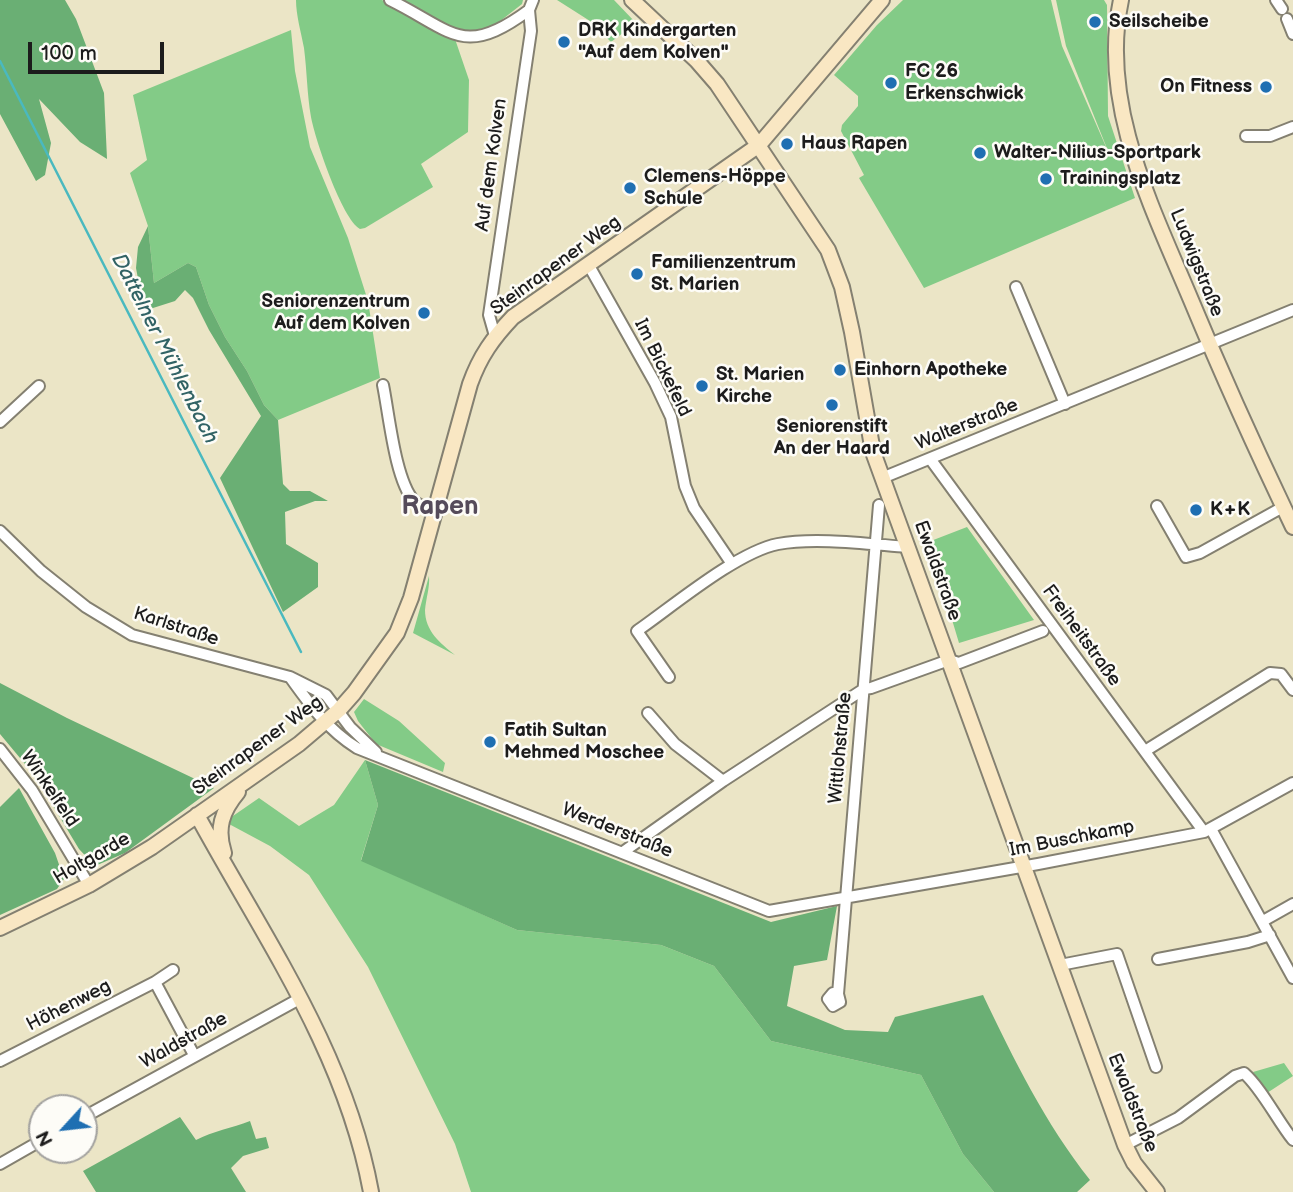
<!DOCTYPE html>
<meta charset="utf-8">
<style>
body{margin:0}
#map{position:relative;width:1293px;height:1192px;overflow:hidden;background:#ebe5c6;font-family:"Balsamiq Sans",sans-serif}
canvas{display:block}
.north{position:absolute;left:28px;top:1094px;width:70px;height:70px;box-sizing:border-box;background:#fdfcf7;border:2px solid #a3a29f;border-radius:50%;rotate:243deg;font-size:19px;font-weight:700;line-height:28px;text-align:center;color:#1c1c1c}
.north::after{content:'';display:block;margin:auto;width:24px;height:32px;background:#1f6fb2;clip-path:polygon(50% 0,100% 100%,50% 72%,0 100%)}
.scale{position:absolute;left:28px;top:42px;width:136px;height:32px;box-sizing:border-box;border:4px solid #1c1c1c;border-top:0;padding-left:9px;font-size:21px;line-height:24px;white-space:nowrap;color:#1c1c1c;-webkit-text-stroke:5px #fdfcf7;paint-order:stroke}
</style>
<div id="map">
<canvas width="1293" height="1192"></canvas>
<div class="north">N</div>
<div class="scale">100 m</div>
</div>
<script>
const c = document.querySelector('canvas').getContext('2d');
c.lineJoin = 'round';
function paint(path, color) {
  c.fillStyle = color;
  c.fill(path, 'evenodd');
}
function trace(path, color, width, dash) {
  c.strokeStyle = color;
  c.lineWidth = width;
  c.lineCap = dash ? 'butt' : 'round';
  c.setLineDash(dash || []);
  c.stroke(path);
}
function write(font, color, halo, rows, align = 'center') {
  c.font = font + ' "Balsamiq Sans",sans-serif';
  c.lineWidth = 5;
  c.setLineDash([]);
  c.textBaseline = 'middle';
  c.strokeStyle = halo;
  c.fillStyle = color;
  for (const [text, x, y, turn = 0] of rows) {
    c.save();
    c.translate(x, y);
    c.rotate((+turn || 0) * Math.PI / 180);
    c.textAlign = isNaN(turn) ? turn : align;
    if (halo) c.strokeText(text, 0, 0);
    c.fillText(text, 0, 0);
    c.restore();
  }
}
paint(new Path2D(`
 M296,0H382L455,39L469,80L468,132L421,164L433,187L365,228L360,229C342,219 315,139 311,117C307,94 307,71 304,48C301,32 296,15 296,0Z
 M402,0H523L522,4L490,29L457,33Z
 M557,0H614L636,23L611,42L590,21Z
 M903,0H1051L1062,46L1110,156L1066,46L1056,0H1104L1107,5L1108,116L1135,198L924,288L859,178L864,175L841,131L842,125L858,106V96L834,75L877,25Z
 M291,30L295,71L310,147L348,238L368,301L380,378L278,420L264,405L247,371L225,337L209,305L196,267L188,263L154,283L148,226L130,173L147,160L133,95Z
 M967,527L1034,620L959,643L947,603L923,544Z
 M429,576C430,587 426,598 425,610C425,631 440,643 455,655L413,633Z
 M364,699L399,721L445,763L443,772L376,744L358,721L354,712Z
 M365,760L378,805L361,860L517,930L661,945L714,966L771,1041L921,1075L963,1154L994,1192H471L455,1144L368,967L309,875L270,846L229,824L230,818L259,798L299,826L334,805Z
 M1284,1063L1293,1076L1267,1093L1253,1072Z`), '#83cb87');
paint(new Path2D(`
 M0,0H65L76,19L104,93L107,159L80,142L39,99L51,143L45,175L36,181L0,114Z
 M148,226L154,283L188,263L196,267L209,305L225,337L247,371L264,405L278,420L283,484L290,491H310L328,501H315L285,512L286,544L318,563V587L283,612L220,478L261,416L209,330L193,298L185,290L175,301L153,308L145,316L136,268L138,247Z
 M0,683L67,718L214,788L125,853L95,866L79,849L35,776L0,734Z
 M365,760L771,922L837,906L827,960L794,966L787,1006L845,1030L888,1032L895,1017L983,995C1014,1060 1045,1123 1090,1180L1077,1192H994L963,1154L921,1075L771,1041L714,966L661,945L517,930L361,861L378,805Z
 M19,788L55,853L64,879L57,889L0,915V807Z
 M180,1117L196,1140C213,1131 232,1128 250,1121L256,1139L266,1137L269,1148L243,1156L231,1168L246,1192H96L83,1171Z`), '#6aaf74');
trace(new Path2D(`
 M0,61L301,652`), '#4ab9bf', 2.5);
const street = new Path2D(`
 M390,0C453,31 463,59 529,10
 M1276,0L1282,9
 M1287,19L1293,34
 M1246,136H1270L1293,127
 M588,264L655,383L671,417L685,486L694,508L732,564
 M1016,287L1065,404
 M495,336L489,315L531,31L529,10L533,0
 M383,385C389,414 395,480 414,501C419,506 427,508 433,511
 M0,422L39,386
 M931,460L1204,832
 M882,478L1293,310
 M1157,506L1186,557L1200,553L1283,507
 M0,531L41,571L86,607L132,635L290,677L326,695L350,727L376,752
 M290,677C310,705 328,730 357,748L769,911L1038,864L1204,832L1293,783
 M669,677L637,631C673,606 737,552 778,544C815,537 868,544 907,547
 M648,713L675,744L723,781
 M0,749L32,790L89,885
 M1145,751L1270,673L1281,674L1293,690
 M1211,829L1293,978
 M623,852L723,781L864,689L871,688L949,660L959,663L1043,631
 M1263,921L1293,904
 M1158,959L1248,942L1270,935
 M1060,965L1117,954L1156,1067
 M155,982L173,970
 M838,994L833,993L828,999L833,1006L840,1002L838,994L879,505
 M0,1061L155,982L194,1055
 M84,1117L301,998
 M1125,1145L1178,1118L1235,1076L1244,1073C1262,1089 1277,1120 1293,1140
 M0,1164L42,1140`);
const secondary = new Path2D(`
 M632,0L697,61L717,84L828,250L842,287L852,332L873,452L1125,1145L1134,1163L1157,1192
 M1121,0C1099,104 1152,207 1191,300C1223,377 1257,452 1293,527
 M197,815C264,938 345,1051 371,1192
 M224,853C216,829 222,811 238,792
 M0,928L89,885L152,847L299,744L339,710L354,693L397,633L411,598L470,384C480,356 493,338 513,317L759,145L882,0`);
trace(street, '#848071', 14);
trace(secondary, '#848071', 18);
trace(street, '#fff', 10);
trace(secondary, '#f9e7c3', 14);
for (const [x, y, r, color] of [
 [1095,22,7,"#1f6fb2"],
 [564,42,7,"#1f6fb2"],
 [891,83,7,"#1f6fb2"],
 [1266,87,7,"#1f6fb2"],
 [787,144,7,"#1f6fb2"],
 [980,153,7,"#1f6fb2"],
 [1046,179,7,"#1f6fb2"],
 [630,188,7,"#1f6fb2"],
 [637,274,7,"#1f6fb2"],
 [424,313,7,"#1f6fb2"],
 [840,370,7,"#1f6fb2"],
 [702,386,7,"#1f6fb2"],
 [832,405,7,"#1f6fb2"],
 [1196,510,7,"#1f6fb2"],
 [490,742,7,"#1f6fb2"]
]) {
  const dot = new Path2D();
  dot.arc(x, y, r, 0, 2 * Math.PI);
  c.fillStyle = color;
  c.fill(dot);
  trace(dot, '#fdfcf7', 2.5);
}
write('bold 19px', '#1c1c1c', '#fdfcf7', [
 ["Seilscheibe",1109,22],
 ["DRK Kindergarten",578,31],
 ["\"Auf dem Kolven\"",578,53],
 ["FC 26",905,72],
 ["Erkenschwick",905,94],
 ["On Fitness",1252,87,"right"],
 ["Haus Rapen",801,144],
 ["Walter-Nilius-Sportpark",994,153],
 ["Clemens-Höppe",644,177],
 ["Schule",644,199],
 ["Trainingsplatz",1060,179],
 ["Familienzentrum",651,263],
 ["St. Marien",651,285],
 ["Seniorenzentrum",410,302,"right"],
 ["Auf dem Kolven",410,324,"right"],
 ["Einhorn Apotheke",854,370],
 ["St. Marien",716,375],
 ["Kirche",716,397],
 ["Seniorenstift",832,427,"center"],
 ["An der Haard",832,449,"center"],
 ["K+K",1210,510],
 ["Fatih Sultan",504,731],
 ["Mehmed Moschee",504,753]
], 'left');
write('19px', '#1c1c1c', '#fdfcf7', [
 ["Auf dem Kolven",492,165,-82],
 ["Ludwigstraße",1196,263,68],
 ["Steinrapener Weg",556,266,-36],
 ["Im Bickefeld",662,368,64],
 ["Walterstraße",967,425,-22],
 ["Ewaldstraße",937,571,70],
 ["Karlstraße",176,627,18],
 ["Freiheitstraße",1081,636,54],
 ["Steinrapener Weg",258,746,-36],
 ["Wittlohstraße",841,748,-85],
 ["Winkelfeld",49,789,56],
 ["Werderstraße",617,831,22],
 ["Im Buschkamp",1072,839,-11],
 ["Holtgarde",92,859,-30],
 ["Höhenweg",69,1006,-27],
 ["Waldstraße",184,1041,-29],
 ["Ewaldstraße",1132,1103,68]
]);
write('italic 21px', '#316365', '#fdfcf7', [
 ["Dattelner Mühlenbach",164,349,63]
]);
write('bold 26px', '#554b5a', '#fdfcf7', [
 ["Rapen",440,507]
]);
</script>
